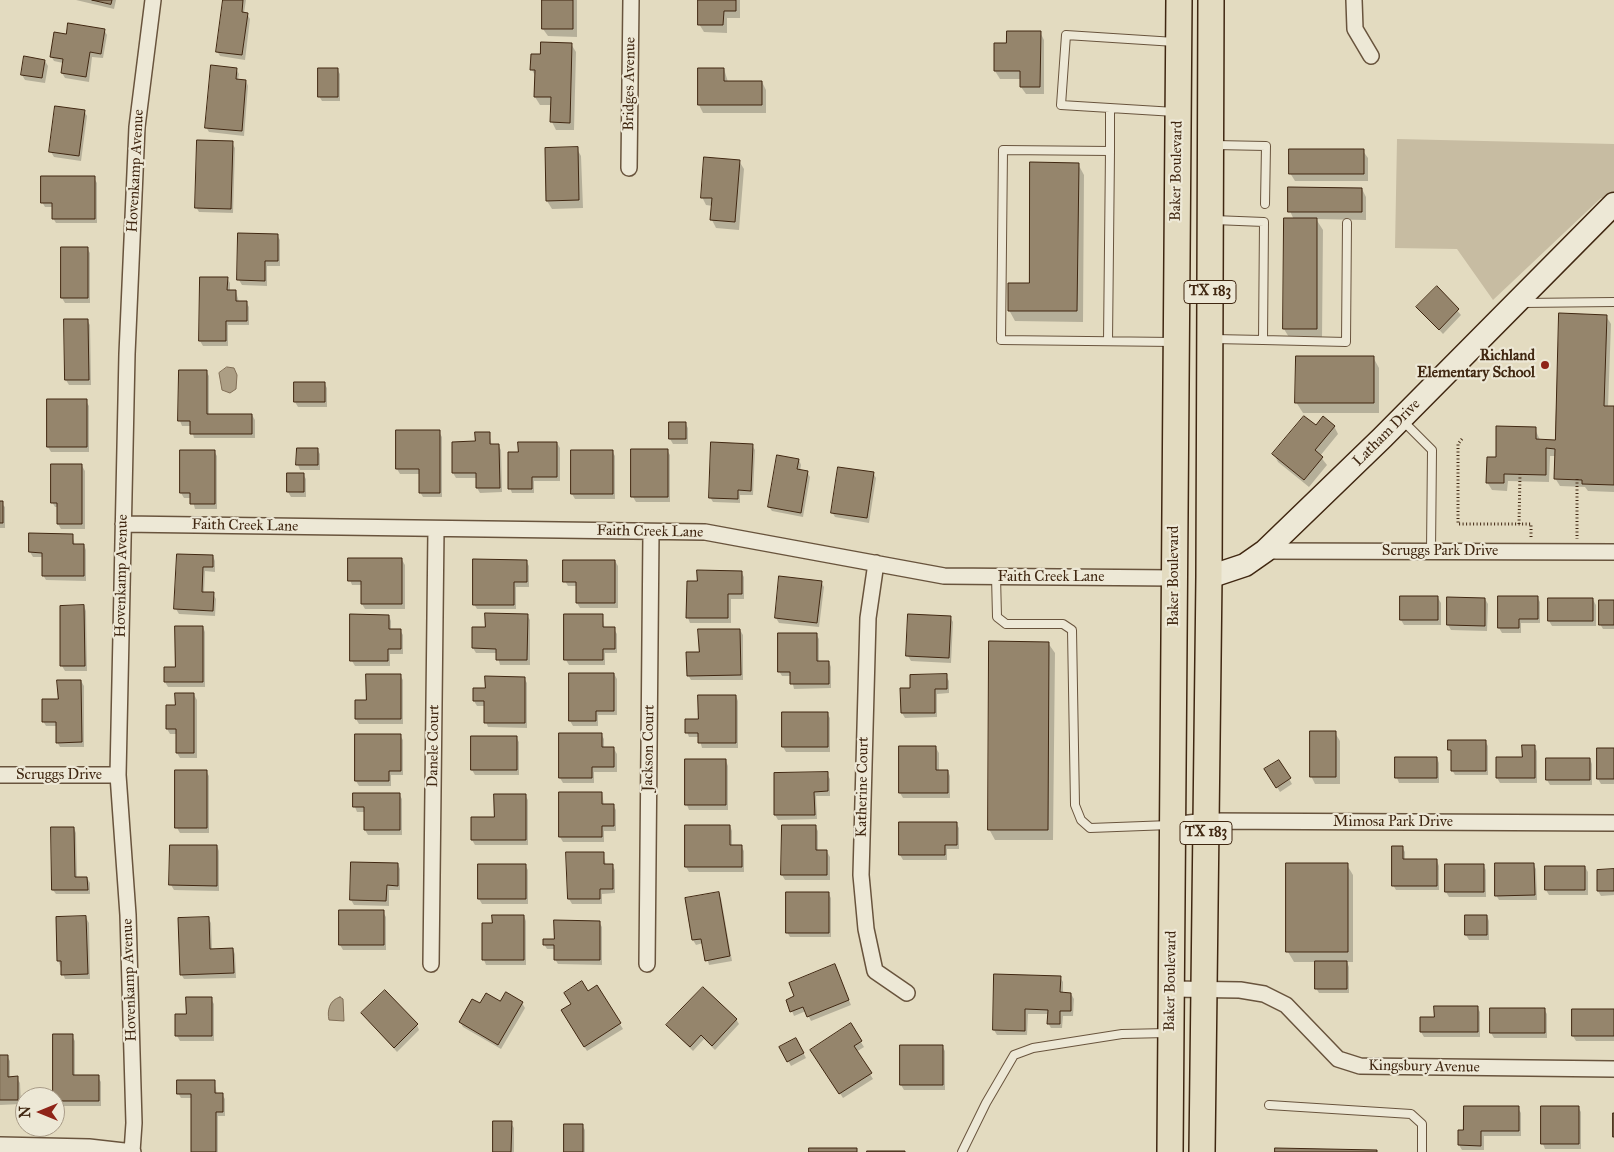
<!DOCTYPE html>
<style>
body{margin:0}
#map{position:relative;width:1614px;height:1152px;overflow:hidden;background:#e3dbc0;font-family:"IM FELL Great Primer",serif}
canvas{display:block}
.north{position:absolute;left:15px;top:1087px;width:50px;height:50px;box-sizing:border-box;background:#ede8d6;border:1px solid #a89b87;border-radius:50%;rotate:270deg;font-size:14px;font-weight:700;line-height:20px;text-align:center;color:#402711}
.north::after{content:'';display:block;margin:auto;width:18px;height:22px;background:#8f2418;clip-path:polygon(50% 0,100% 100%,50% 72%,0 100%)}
</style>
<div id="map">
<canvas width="1614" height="1152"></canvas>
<div class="north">N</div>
</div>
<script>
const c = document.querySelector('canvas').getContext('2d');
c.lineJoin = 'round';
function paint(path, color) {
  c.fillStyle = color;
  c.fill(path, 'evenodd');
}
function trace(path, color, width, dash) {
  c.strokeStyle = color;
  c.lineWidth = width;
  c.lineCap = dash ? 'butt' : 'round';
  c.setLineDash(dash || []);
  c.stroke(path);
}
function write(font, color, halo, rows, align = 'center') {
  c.font = font + ' "IM FELL Great Primer",serif';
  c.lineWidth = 4.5;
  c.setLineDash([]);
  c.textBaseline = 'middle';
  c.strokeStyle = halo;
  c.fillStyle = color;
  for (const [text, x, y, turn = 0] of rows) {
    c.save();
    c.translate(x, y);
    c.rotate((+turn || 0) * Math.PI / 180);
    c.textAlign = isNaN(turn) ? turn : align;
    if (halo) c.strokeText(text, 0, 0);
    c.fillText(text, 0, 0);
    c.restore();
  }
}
paint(new Path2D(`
 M1397,139L1614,144V199L1601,198L1493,300L1457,249L1395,248Z`), '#c7bca2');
const water = new Path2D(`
 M227,367L234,368L237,375L236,389L230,393L222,390L219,373Z
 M340,997L343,999L344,1021L329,1020C327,1011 329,1000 340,997Z`);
paint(water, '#ac9e84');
trace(water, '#816e56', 1);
paint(new Path2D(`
 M76,0H116L114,9Z
 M224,0H246L244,13L247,14L250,19L245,60L220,56L217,51Z
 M543,0H577V37L548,36L543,29Z
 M699,0H740V18H727V33L704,32L699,24Z
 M104,30L107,35L103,58L92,57L89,82L65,78L62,73L63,63L54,61L51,56L67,35Z
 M1040,32L1044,40V94H1026L1021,87V79H1000L995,71L1008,44Z
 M571,44L576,52L574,130H556L552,122V105H540L535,97L536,77L532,70L542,55Z
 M45,61L48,66L45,83L25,80L22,75Z
 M236,69L239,74L238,80L246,81L248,86L244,136L209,132L206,127Z
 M337,69L340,74V101H322L319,96Z
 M724,69L728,82H762L766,90V113H703L699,105Z
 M84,111L87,116L81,161L54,157L51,152Z
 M232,143L235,148L233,213L199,212L196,207Z
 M577,149L581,156L583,208L552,209L547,201Z
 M1363,151L1368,158V181H1295L1290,173Z
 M739,161L744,169L739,230L716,228L712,220L713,206L706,205L702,197Z
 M1078,164L1084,175L1083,322L1015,321L1009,310L1030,284Z
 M94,178L97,183V223H56L53,218V207H45L42,202Z
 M1362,189L1366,197V220L1316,219L1323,230L1322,339H1290L1284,329L1294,220L1290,211Z
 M239,235H277L280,240V266H267V286L242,285L239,280Z
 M87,248L90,253V303H65L62,298Z
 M227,278L230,283V292H236L239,302H246L249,307V325H228V346H203L200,341Z
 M1437,288L1461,315L1443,334L1418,307Z
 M1606,316L1611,324L1608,407L1614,408V492L1588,491L1585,487L1560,486L1555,478L1556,456H1550L1549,482L1508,481L1507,491L1492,490L1487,482L1497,458L1535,429L1540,440L1556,441Z
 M87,320L90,325L91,385H69L66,380Z
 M1373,357L1379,368V413H1303L1296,402Z
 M206,371L209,376V415H252L255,420V438H194L191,426H182L180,421Z
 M295,383H324L327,388V407H298L295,402Z
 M86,401L89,406V452H51L48,447Z
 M685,423L688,428V444H673L670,439Z
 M1334,426L1338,434L1320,456L1327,465L1309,487L1278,462L1274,454L1316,427Z
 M439,432L442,437V497H423L420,492V474H400L397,469Z
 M489,433L492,446L498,445L501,450L502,492L480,493L477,488V478H456L453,473V443L476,442Z
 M557,443L560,448V481H534V493H512L510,488L519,454Z
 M752,445L755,450L753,495H740V503L713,502L710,497Z
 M317,449L320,454V470H300L298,465Z
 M667,450L670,455V502H636L633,497Z
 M181,451H214L217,456V509H195L192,498H184L181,493Z
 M612,451L615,456V499H575L572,494Z
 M799,460L801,465L800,471L807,472L810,477L803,517L772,511L769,507Z
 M82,466L85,471V529H61L58,524V507H55L52,502Z
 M873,473L876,478L869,523L835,517L832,512Z
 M303,474L306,479V497H291L288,492Z
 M0,502L5,507V528H0Z
 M30,534L72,535L75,545H84L86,550V581L46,580L43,575V557H33L30,552Z
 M178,555L213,556L215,561V572L205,571L204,593L213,594L216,599L215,616L179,614L176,609Z
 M402,560L405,565V609H365L362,604V585H352L350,580Z
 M526,561L529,566V587H516V609H477L474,604Z
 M615,561L618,566V608H580L577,603V586H568L565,581Z
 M741,572L744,577V599H731V623H690L688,618L698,583Z
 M821,582L824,587L819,627L779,623L776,618Z
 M1537,597L1540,602V623H1521V633H1502L1499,628Z
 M1438,598L1441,603V625H1404L1401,620Z
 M1485,599L1488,604L1487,631L1451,630L1448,625Z
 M1549,600H1593L1596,605V626H1552L1549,621Z
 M1614,601V629H1603L1600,624Z
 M84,606L86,611L87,671H65L62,666Z
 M527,615L530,620V665H500L497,653H476L473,648L474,628H486Z
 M910,615L950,617L953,622L951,663L911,661L908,656Z
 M389,616L391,621V630H400L403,635V654H390V666H355L352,661Z
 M602,616L605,629H614L617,634V653H605V665H569L566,660Z
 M203,627L205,632V687H168L165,682Z
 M740,630L743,635V680H691L688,675L700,654Z
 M816,634L819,639V662H829L831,667V688L794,689L791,676H782L779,671Z
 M1048,643L1055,653L1053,840H995L989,829Z
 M614,674L617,679V715H598V726H573L570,721Z
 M400,675L403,680V724H359L356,719V701H367Z
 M946,676L949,681V693L937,694V717L905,718L902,713L911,689Z
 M524,678L527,683V728L488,727L486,722V706H477L474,701L487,689Z
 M81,681L84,686V747H60L57,742V726H46L43,721L59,700Z
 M194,695L197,700V758H180L177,753V734H170L167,729Z
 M736,696L738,701V748H702L699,737H689L687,732Z
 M827,713L830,718V752H786L783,747Z
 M1335,733L1340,741V784H1315L1311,776Z
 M560,734H601L604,739V749H614L617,754V772H594V783H563L560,778Z
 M400,735L403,740V775H391V786H359L356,781Z
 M516,737L519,742V775H475L472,770Z
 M1450,741H1485L1488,746V775H1455L1452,770Z
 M1534,746L1537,751V783H1500L1497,778V758H1523Z
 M936,748L939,753V771H948L950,776V798H903L900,793Z
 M1614,749V784H1601L1598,779Z
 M1397,758H1437L1439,763V783H1399L1397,778Z
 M1590,759L1592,764V785H1550L1547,780Z
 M726,761L728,766V810H689L687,805Z
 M1279,761L1292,784L1280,792L1266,769Z
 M206,771L209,776V833H180L177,828Z
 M827,774L830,779V796H816L817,819L778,820L775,815Z
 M602,793L604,805H613L616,810V831H604V842H563L560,837Z
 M399,794L402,799V835H368L365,830V812H357L355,807Z
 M525,795L528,800V845H475L472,840V818H495Z
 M956,823L959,828V849H947V860H903L900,855Z
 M730,826L732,831V846H741L744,851V872H689L686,867Z
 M783,826H815L818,831V852H827L830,857V880H785L782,875Z
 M74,828L76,833L77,878H87L90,883V894H56L53,890Z
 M171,846H217L219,851V891L174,890L171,885Z
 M1402,847L1405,852V861H1437L1439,866V890H1396L1393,885Z
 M603,853L606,865H612L615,870V893L602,894V904H572L569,899Z
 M398,864L400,869V890H389V906L354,905L351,900Z
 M1533,864L1536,869L1537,900H1499L1496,895Z
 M525,865L528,870V904H482L479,899Z
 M1347,865L1353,875V962H1347L1349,967V993H1319L1316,988V962H1294L1288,952Z
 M1483,865L1486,870V897H1449L1446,892Z
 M1546,867H1585L1588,872V895H1549L1546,890Z
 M1614,871V895L1601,896L1598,891Z
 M718,893L721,898L732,961L709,965L703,943L696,945L693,940L686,899Z
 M828,893L831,898V937H790L787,932Z
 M383,912L386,917V950H343L340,945Z
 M524,916L526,921V965H486L484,960L494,924Z
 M1487,916L1489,921V940H1469L1466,935Z
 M86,918L89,923L90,979H65L58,960Z
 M208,918L211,923L212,950L233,949L235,954L236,978L184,979L181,974Z
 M599,922L602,927V965L558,964L555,959V949H547L544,944Z
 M837,971L851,1005L811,1021L806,1011L794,1016L792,1011Z
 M1060,977L1063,982V994H1071L1074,999L1073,1016H1063L1062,1028H1051L1048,1023L1049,1014H1028L1027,1035H997L994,1030Z
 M597,987L623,1029L587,1051L562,1011Z
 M211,999L214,1004V1041H180L177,1036L187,1015Z
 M522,1003L525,1008L501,1049L463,1027L460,1022L480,1005Z
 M1477,1007L1480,1012V1037H1424L1421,1032V1019H1435Z
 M1544,1009L1547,1014V1038H1494L1491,1033Z
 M1614,1010V1041H1576L1573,1036Z
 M362,1013L417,1025L419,1030L397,1052Z
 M736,1019L739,1024L715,1050L704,1039L693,1051L668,1026Z
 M850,1025L864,1047L856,1052L873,1079L843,1098L812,1050Z
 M72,1036L75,1041V1077H98L101,1082V1106H57L55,1103L54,1097Z
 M796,1039L806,1058L791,1066L781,1047Z
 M901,1046H942L945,1051V1090H904L901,1085Z
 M0,1056H7L10,1061V1078H17L20,1083L21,1104L0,1105Z
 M214,1081L217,1094H222L225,1099V1116H218V1152H192V1098H181L178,1093Z
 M1543,1107H1578L1581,1112V1149H1545L1543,1144Z
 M1518,1108L1521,1113V1136H1484V1150H1462L1459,1145L1465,1132Z
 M511,1123L514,1128V1152H494Z
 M582,1125L585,1130V1152H565Z`), '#0003');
const building = new Path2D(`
 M92,0H112L111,4Z
 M223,0H243L242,12L248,13L242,55L216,52Z
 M542,0H573V29H542Z
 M698,0H736V11H724L723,25H698Z
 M68,23L105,29L101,54L90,52L86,77L61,73L63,59L50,57L54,32L66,34Z
 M1007,31H1041L1040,87H1020V71H994V43H1006Z
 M541,42L572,43L570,123L550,122L551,97H534L535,70H530L531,54H540Z
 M24,56L45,60L42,78L21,75Z
 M211,65L237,68L236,79L246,80L242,131L205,128Z
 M318,68H338V97H318Z
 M698,68H724V81H762V105H698Z
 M55,106L85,110L79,156L49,152Z
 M197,140L233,141L231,209L195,208Z
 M578,147L579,200L546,201L545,148Z
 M1289,149H1364V174H1289Z
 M704,157L740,160L735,222L710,220L712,198H701Z
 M1030,162L1079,163L1077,311H1008V283H1029Z
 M41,176H95V219H52V203H41Z
 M1288,187L1362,188V212H1288Z
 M1284,218H1317V329H1283Z
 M238,233L278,234V261H265V281L237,280Z
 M61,247H88V298H61Z
 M200,277H228L227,290H236V301H247V321H226V341H199Z
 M1437,286L1459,309L1439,330L1416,307Z
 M1559,313L1607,315L1604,406H1614V485L1582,484V480L1554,479L1555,449L1546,448V475L1504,474V483H1486L1487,457H1496V426L1536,427V439L1555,440Z
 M64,319H88L89,380H65Z
 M1296,356H1374V403H1295Z
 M179,370H207V414H252V434H190V421H178Z
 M294,382H325V402H294Z
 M47,399H87V447H47Z
 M1304,416L1316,425L1323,416L1335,426L1315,450L1323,457L1304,480L1272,454Z
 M669,422H686V439H669Z
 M396,430H440V493H419V469H396Z
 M475,432H490V444H499L500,488H476V473H452V442L475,441Z
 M518,442H557V477H532V489H508V452H518Z
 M711,442L753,444L751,491L738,490V499L709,498Z
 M297,448H318V465H296Z
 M631,449H668V497H631Z
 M180,450H215V504H190V493H180Z
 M571,450H613V494H571Z
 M777,455L799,459L797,469L808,471L801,513L768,507Z
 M51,464H82V524H57V503H51Z
 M838,467L874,472L867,518L831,513Z
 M287,473H304V492H287Z
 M0,501H3V523H0Z
 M29,533L73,534V544H84V576H42V553L29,552Z
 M177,554L213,555V567H203L202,592H214L213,611L174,609Z
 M348,558H402V604H361V581H348Z
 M473,559L527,560V582H514V605H473Z
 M563,560H615V603H576V582H563Z
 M697,570L742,571V594H728V618H686L687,581H697Z
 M779,576L822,581L817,623L775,618Z
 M1400,596H1438V620H1400Z
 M1498,596H1538V619H1519V628H1498Z
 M1447,597L1485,598V626L1447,625Z
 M1548,598H1593V621H1548Z
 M1599,600H1614V625H1599Z
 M84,605L85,666H60V606Z
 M485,613L528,614L527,660H496V649L472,648V627H485Z
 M350,614L389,615V629H401V649H388V661H350Z
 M564,614H603V627H615V649H603V660H564Z
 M908,614L951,616L949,658L906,656Z
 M175,626H203V682H164V667H175Z
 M698,629H740L741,675L687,676L686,652H699Z
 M778,633H817V661H829V684H790V672H778Z
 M989,641L1049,642L1048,830H988Z
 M569,673H614V711H596V721H569Z
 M366,674H401V719H355V700H366Z
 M947,674V689H935V713H901L900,688H910V675Z
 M485,676L525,677V723H484V701H473V688H485Z
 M57,680H81L82,742L56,743V722H42V699H58Z
 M175,693H194V753H176V729H166V705H175Z
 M698,695H736V743H698V733H685V719H698Z
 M782,712H828V747H782Z
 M1310,731H1336V777H1310Z
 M559,733H602V747H614V767H592V778H559Z
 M355,734H401V771H389V781H355Z
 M471,736H517V770H471Z
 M1448,740H1486V771H1451V750H1448Z
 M1522,745H1535V778H1496V757H1522Z
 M899,746H936V770H948V793H899Z
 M1597,748H1614V779H1597Z
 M1395,757H1437V778H1395Z
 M1546,758H1590V780H1546Z
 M685,759H726V805H685Z
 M1279,760L1291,778L1276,788L1264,769Z
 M175,770H207V828H175Z
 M828,772V791L814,792L815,815H774V773Z
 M559,792H602V804H614V826H602V837H559Z
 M353,793H400V830H364V807H353Z
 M494,794H526V840H471V817H494Z
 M899,822H957V845H945V855H899Z
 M685,825H730V845H742V867H685Z
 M782,825H816V850H827V875H781Z
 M51,827H74L75,877H87L88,890H52Z
 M170,845H217V886L169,885Z
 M1392,846H1403V859H1437V886H1392Z
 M566,852H604V864H613V889H600V899H568Z
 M351,862L398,863V886L387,885L386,901L350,900Z
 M1286,863H1348V952H1286Z
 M1495,863H1534L1535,895L1495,896Z
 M478,864H526V899H478Z
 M1445,864H1484V892H1445Z
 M1545,866H1585V890H1545Z
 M1614,869V891H1597V870Z
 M719,892L730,956L705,961L701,939L692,940L685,898Z
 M786,892H829V933H786Z
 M339,910H384V945H339Z
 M492,915H524V960H482V923H492Z
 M1465,915H1487V935H1465Z
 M86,916L88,974L61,975V961H57L56,917Z
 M209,917L210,949L233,948L234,973L180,975L178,918Z
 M554,920L600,921V960H554V945H543V939H554Z
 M1315,961H1347V989H1315Z
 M835,964L849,1000L807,1017L803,1007L790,1012L786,1000L794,996L789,983Z
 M994,974L1061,976L1060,992L1071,993V1011H1060V1024H1047L1048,1010L1025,1009V1031L993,1030Z
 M582,981L588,991L597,985L621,1023L584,1047L561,1010L571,1004L564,993Z
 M703,987L737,1019L712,1046L701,1035L690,1047L666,1025Z
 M385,990L418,1024L394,1048L361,1013Z
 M506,992L523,1002L498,1045L459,1022L472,999L480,1003L486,993L500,1001Z
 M186,997H212V1036H175V1014H186Z
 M1434,1006H1478V1032H1420V1017H1434Z
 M1490,1008H1545V1033H1490Z
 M1572,1009H1614V1036H1572Z
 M851,1023L862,1041L854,1046L872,1073L839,1094L810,1050Z
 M53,1034H73V1075H99V1101H55V1097H53Z
 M796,1038L804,1053L787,1062L779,1047Z
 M900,1045H943V1085H900Z
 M0,1055H8V1077L18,1076V1100H0Z
 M177,1080H215V1093H223V1112H216V1152H191V1094H177Z
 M1464,1106H1519V1131H1481V1146L1458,1145V1130H1463Z
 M1541,1106H1579V1144H1541Z
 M1613,1113H1614V1137H1613Z
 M493,1121H512L511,1152H493Z
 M564,1124H583V1152H564Z
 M809,1148H857V1152H809Z
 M1275,1148L1377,1150V1152H1275Z
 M867,1151H905V1152H867Z`);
paint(building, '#95856c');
trace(building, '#402711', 1);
const lane = new Path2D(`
 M1175,42L1066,35L1061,105L1175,112
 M1215,145L1266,146L1265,204
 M1110,151V108
 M1214,220L1264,222L1263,340L1214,339
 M1522,303L1614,302
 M1263,340L1346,342L1347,223
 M1108,341L1110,151L1003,150L1001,340L1173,342
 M1403,421L1432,450L1431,551
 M996,576L997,617L1006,624H1063L1072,630L1075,805L1081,820L1090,828L1170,825
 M1269,1105L1411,1114L1422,1124V1152
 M962,1152L986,1103L1014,1055L1033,1048L1122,1034L1167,1033`);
const street = new Path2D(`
 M1354,0L1355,29L1371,56
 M629,168L631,0
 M123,524L705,532L944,576L1174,578
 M1265,551L1614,552
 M876,563L868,618L861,875L866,929L875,971L907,993
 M0,775H118
 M1172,825L1206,821L1614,823
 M431,964L436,529
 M647,964L651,532
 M1172,989L1240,990L1264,994L1286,1005L1338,1059L1360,1066L1614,1069
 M0,1145L89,1147L133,1152
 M132,1152L134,1123L128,915L118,775L127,354L137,127L153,0`);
const secondary = new Path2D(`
 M1209,577L1245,565L1265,551L1382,438L1614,204`);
const primary = new Path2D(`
 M1170,1152L1179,0
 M1202,1152L1209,577L1211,0`);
trace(lane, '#69543d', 10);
trace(street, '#69543d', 18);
trace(secondary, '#402711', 25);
trace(primary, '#402711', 28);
trace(new Path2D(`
 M1462,439L1458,444V524H1531V537
 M1577,479V539
 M1519,524L1520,474`), '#402711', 3, [1, 2.5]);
trace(lane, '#ede8d6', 8);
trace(street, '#ede8d6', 15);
trace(secondary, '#ede8d6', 22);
trace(primary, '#e3dbc0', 25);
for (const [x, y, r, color] of [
 [1545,365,5,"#8f2418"]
]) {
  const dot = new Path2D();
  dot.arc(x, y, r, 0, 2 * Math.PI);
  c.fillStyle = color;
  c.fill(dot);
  trace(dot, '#ede8d6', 2);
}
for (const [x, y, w] of [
 [1210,292,52],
 [1206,833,52]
]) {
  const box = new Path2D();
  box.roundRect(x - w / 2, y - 11.5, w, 23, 4);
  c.fillStyle = '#ede8d6';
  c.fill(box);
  trace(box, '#402711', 1);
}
write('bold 14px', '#402711', null, [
 ["TX 183",1210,292],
 ["TX 183",1206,833]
]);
write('15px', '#402711', '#ede8d6', [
 ["Bridges Avenue",630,84,-89],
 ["Hovenkamp Avenue",136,171,-87],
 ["Baker Boulevard",1177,171,-89],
 ["Latham Drive",1387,433,-45],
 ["Faith Creek Lane",245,526,1],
 ["Faith Creek Lane",650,532,1],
 ["Scruggs Park Drive",1440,551],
 ["Hovenkamp Avenue",122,576,-89],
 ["Baker Boulevard",1174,576,-90],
 ["Faith Creek Lane",1051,577],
 ["Danele Court",434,746,-89],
 ["Jackson Court",649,748,-89],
 ["Scruggs Drive",59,775],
 ["Katherine Court",863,787,-89],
 ["Mimosa Park Drive",1393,822],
 ["Hovenkamp Avenue",130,980,-92],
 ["Baker Boulevard",1171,981,-89],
 ["Kingsbury Avenue",1424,1067,1]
]);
write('bold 15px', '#402711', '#ede8d6', [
 ["Richland",1535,356],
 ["Elementary School",1535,373]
], 'right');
</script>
